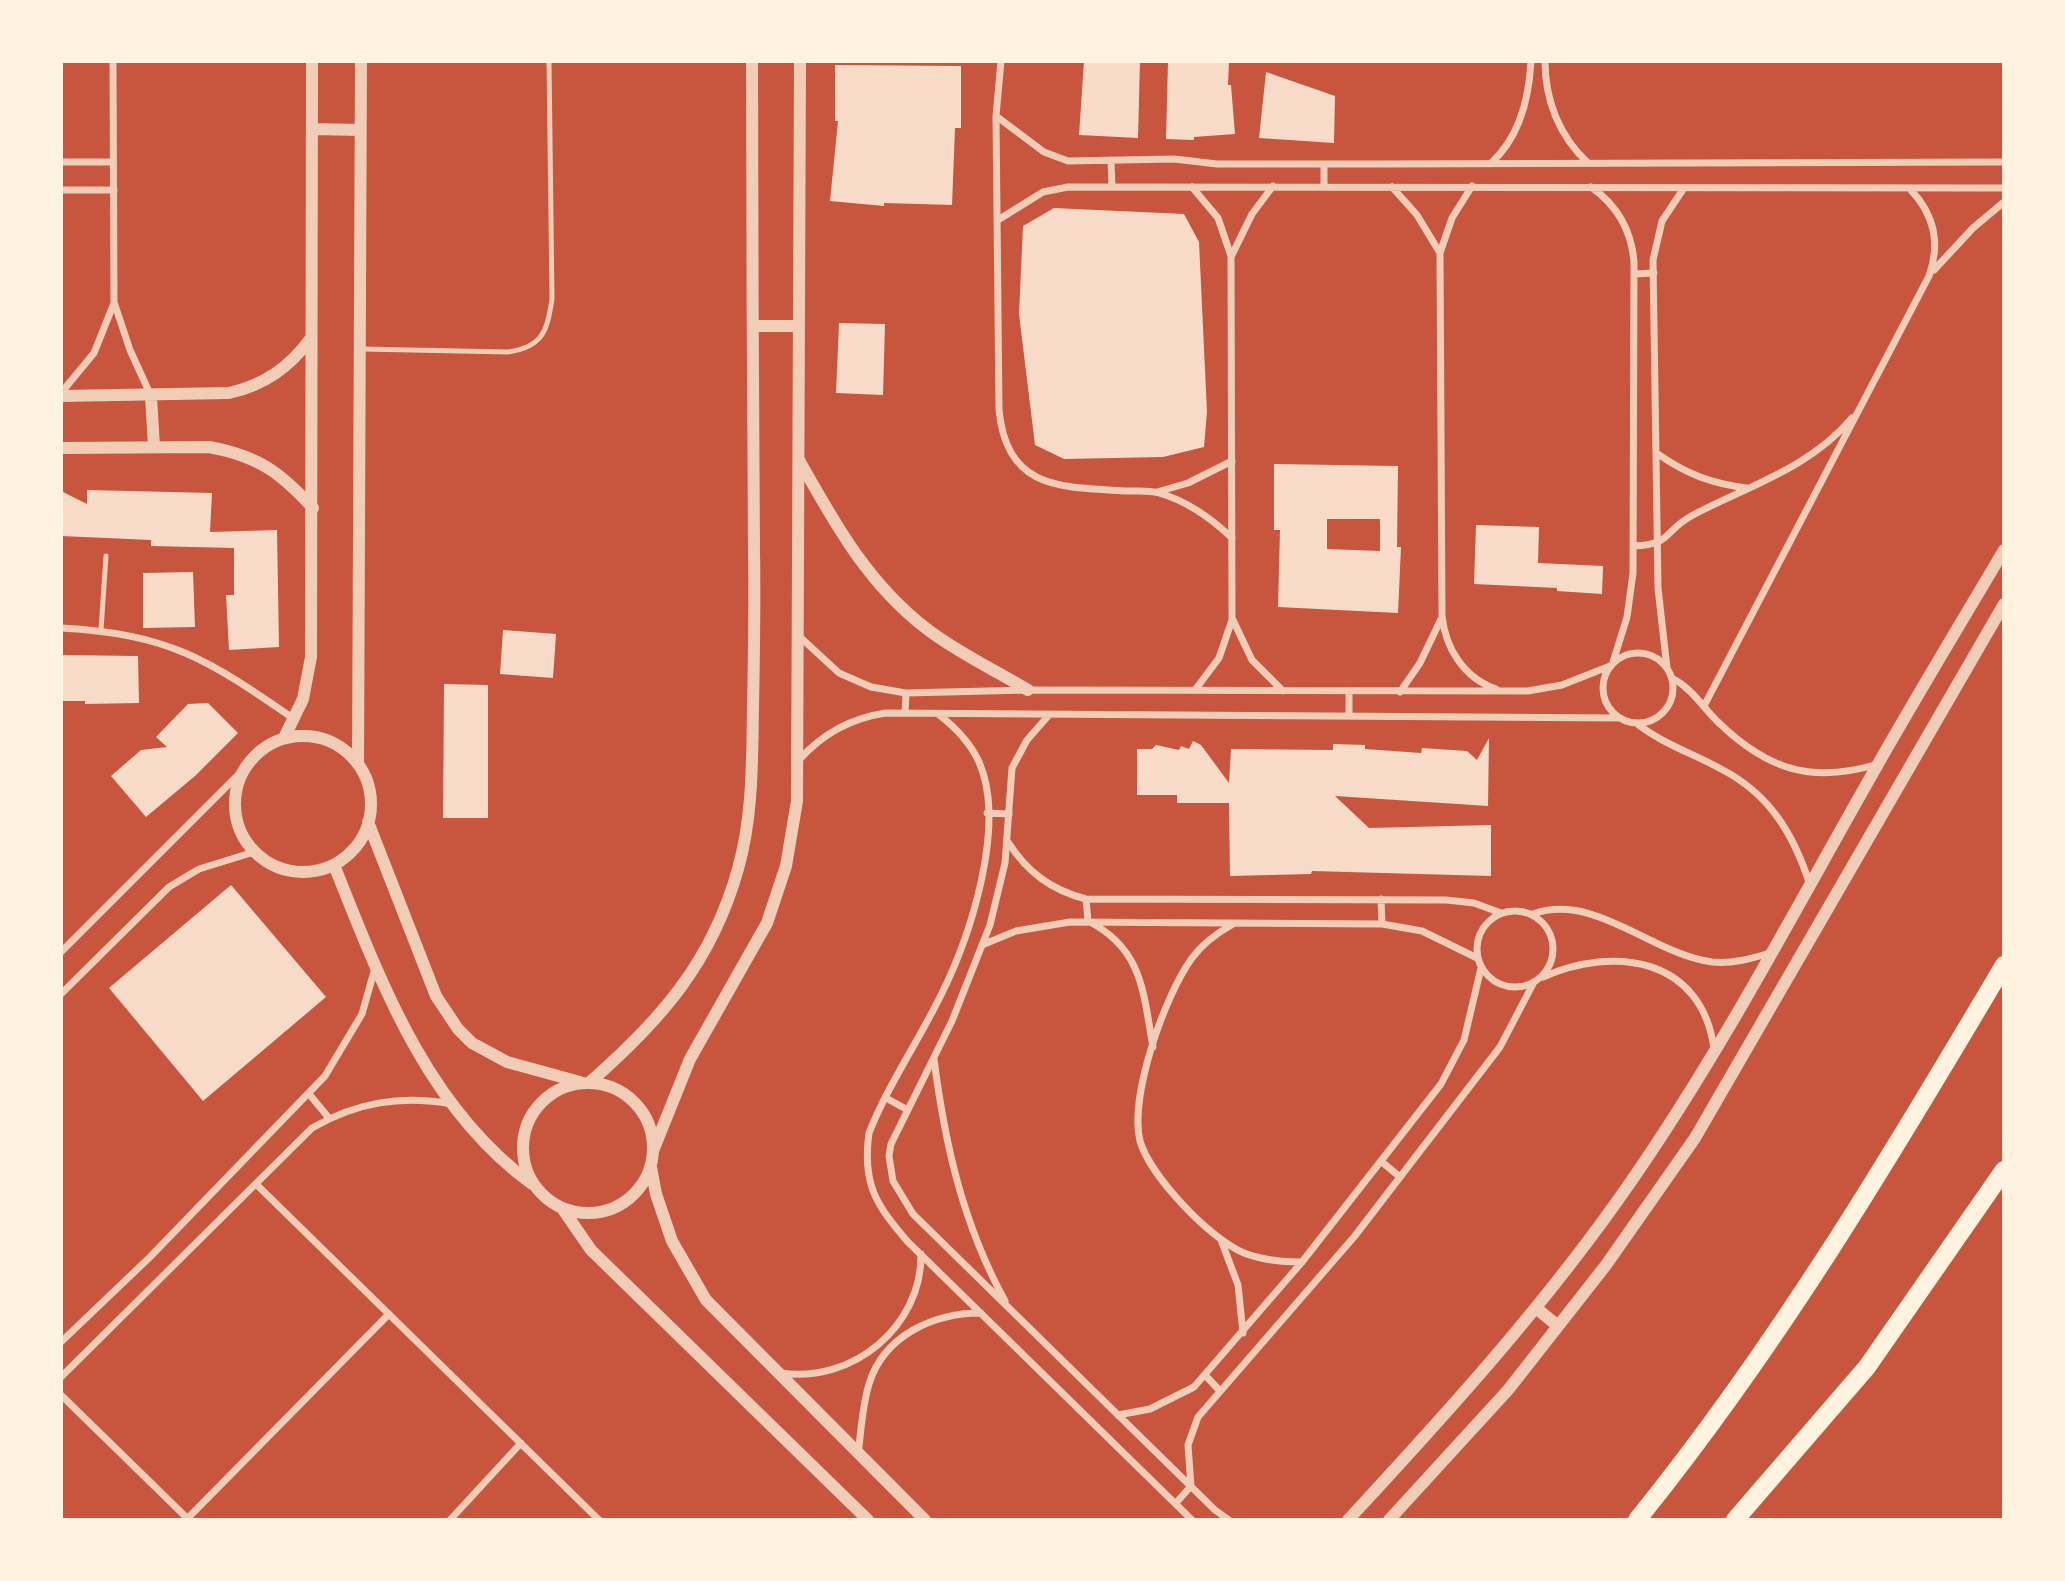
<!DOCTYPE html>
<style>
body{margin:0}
#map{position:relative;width:2065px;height:1581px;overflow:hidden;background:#c8553d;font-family:Montserrat,sans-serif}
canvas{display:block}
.frame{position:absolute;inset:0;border:63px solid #fff3e0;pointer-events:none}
</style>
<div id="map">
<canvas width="2065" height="1581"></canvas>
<div class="frame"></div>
</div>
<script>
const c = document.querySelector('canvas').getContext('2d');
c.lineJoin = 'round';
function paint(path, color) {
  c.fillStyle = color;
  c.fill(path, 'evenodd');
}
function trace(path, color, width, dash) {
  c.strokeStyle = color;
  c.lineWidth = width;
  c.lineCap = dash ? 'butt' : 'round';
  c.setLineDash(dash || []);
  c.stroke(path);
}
paint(new Path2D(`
 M1084,61H1140L1138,138L1079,135Z
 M1168,61H1229L1228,85H1231L1235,134L1194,137V140L1166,139Z
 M835,65L961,66V128H955L952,205L884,203V206L830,201L838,121H835Z
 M1266,72L1335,96L1334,143L1259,138Z
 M1054,208L1184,214L1199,242L1207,412L1204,447L1163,457L1064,459L1035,445L1019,314L1023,226Z
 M839,323L885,324L883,395L836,393Z
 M1274,464L1398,466L1397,547H1401L1398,613L1278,607L1280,530H1274ZM1327,519H1380V551L1327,549Z
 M87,490L212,493L210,532L277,530L279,647L229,650L226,595H234V548L151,546V540L61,536V491L87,504Z
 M1476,525L1539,527L1538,563L1603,566L1602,594L1557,591V588L1474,584Z
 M193,572L195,627L143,628V573Z
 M503,630L556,634L553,678L500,674Z
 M61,655L138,656L139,703L85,704V701H61Z
 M444,684L488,685V818H443Z
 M208,703L238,733L195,776L146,817L111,776L141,750L167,747L156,737L188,704Z
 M1489,738L1488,806L1335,796L1369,828L1491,825V876L1312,871L1311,874L1230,876L1229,803H1177V795H1137V749H1152L1156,745L1179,750L1181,746L1189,749L1193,741L1201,745L1229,783L1231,749L1333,750V744L1365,745V749L1421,753L1422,748L1467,751L1477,760Z
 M231,885L326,997L203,1101L109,988Z`), '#f7dbc8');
trace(new Path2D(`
 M362,349L508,352C543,347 547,331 552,299L549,61
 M101,630L106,556`), '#f1ccb7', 5);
trace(new Path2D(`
 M113,61L114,302L130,350L151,396
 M1001,61L996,116L999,410C1007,491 1062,487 1127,491C1137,491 1149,490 1159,493C1187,501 1211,518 1232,538
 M1545,61C1545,100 1559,136 1588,163
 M996,116L1044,152L1068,161L1174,159L1217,164H1383L2004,162
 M1111,160L1112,186
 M61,162H113
 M1491,163C1520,137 1529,99 1531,61
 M1324,164V186
 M1472,186L1452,218L1440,253L1442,615C1445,648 1464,678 1496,689
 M1192,187L1218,218L1231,256L1232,620L1219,658L1195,690
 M1392,187L1417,215L1440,253
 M1591,187C1617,205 1631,229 1634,261L1633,573L1627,617L1613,662
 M61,190H114
 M998,220L1043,192L1068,187L2004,188
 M1232,255L1252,214L1273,186
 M1934,270L1973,228L2004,202
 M1634,274L1654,273
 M61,393L94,353L114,303
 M1658,454C1686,474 1713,484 1747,488
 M1157,492L1188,483L1232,461
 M1634,546C1672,545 1663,531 1693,515C1748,486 1810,468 1852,418
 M1233,620L1252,660L1283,691
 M61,628C170,634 207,659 294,719
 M800,637L839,673L871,687L906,693L1028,690L1528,691L1562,685L1610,666
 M1603 688a35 35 0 1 1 70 0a35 35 0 1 1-70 0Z
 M1667,668L1658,588L1653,260L1662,221L1684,188
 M1672,678C1693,689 1702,707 1719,723C1768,770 1812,784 1878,764
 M1349,691V716
 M1400,692L1420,663L1441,619
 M1704,706L1929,276C1941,243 1934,214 1910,189
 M905,713L906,693
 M938,714C955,727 970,742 979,762C1007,825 970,937 941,995C918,1042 888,1085 869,1133C862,1184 876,1205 908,1242L1192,1520
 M1049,715L1027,740L1012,768L1005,863L990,925L952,1021L891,1144L889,1156L893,1181L913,1214L1215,1510L1229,1520
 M1636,723C1663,744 1692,753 1721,769C1770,794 1794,835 1810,885
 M799,760C823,733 851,718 886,713L1619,718
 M987,813L1009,814
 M1008,842C1027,872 1051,890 1086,899L1446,900L1474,903L1501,913
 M1086,899L1088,921C1143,949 1143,992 1153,1047
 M1381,899L1382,924
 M1477 949a38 38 0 1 1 76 0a38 38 0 1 1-76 0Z
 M1533,914C1595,892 1651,954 1712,962C1732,964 1750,959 1770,953
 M1233,924C1217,933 1203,943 1192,958C1165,995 1129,1096 1140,1141C1150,1176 1210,1239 1244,1253C1262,1260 1282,1262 1302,1262
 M982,945L1016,931L1070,922L1382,924L1422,931L1477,958
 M61,952L244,769
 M1543,977C1615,945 1702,958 1714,1049
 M61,994L169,887L199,869L254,852
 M934,1059C945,1145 963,1224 1005,1301
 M309,1094L329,1118
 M886,1098L906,1109
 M1382,1162L1400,1177
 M256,1184L599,1520
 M1221,1240L1238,1285L1243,1333
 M61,1342L150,1257L325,1076L362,1014L375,968
 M780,1373C853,1384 922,1326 921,1254
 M1206,1376L1220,1391
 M61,1377L312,1128C357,1102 401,1095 452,1104
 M61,1395L187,1518
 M1118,1415L1150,1409L1194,1387L1302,1262L1441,1084L1464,1040L1481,968
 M858,1455C861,1432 862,1407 869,1384C884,1335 934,1313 981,1313
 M1176,1503L1191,1486L1188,1445L1198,1417L1354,1237L1500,1047L1534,982
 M186,1520L389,1314
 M450,1520L521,1443`), '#f1ccb7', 7);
trace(new Path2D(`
 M312,129L360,130
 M753,326H798
 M61,396L229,393C264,385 289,368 311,338
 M151,396L154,447
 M61,448L209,447C258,456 280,472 313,508
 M799,460C835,524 868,584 927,629C958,653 995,670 1028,690
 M235 804a68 68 0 1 1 136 0a68 68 0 1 1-136 0Z
 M284,738L303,699L311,657L312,61
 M358,764L361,61
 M368,822L436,996L458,1029L472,1043L507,1062L580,1082
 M334,865C381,982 426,1107 532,1184
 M590,1082C661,1020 712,962 738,869C753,816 752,762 753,708C754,656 755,604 754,552C753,388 752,225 752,61
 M523 1148a65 65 0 1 1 130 0a65 65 0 1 1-130 0Z
 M653,1151L690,1059L767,923L786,866L797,801L800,61
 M651,1167L656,1194L672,1241L706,1300L925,1520
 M562,1208L591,1250L868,1520
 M1536,1308L1558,1326
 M1348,1520C1448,1412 1548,1302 1632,1180C1724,1047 1798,904 1878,764C1919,692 1962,621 2004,550
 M1389,1520L1508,1390L1606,1265L1695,1138L2004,604`), '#f1ccb7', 12);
trace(new Path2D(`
 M1637,1520C1777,1347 1891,1156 2004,965
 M1735,1520L1867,1367L2004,1170`), '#fff3e0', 18);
</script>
